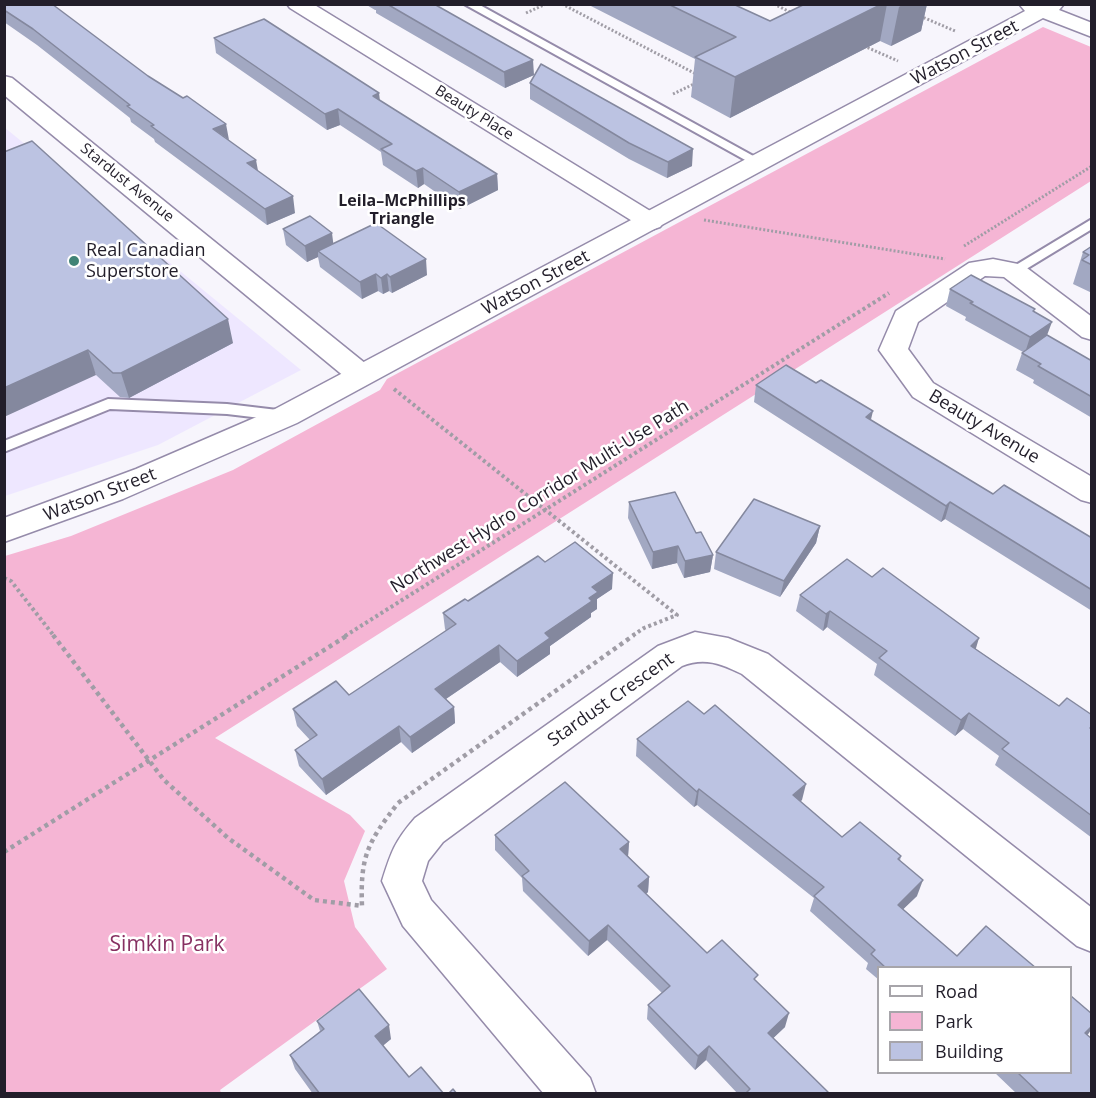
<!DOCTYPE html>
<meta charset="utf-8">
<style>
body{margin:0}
#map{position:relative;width:1096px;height:1098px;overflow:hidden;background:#f7f5fc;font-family:"Open Sans",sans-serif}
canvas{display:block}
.frame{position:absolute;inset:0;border:6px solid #221e2a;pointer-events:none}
.legend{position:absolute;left:877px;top:966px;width:195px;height:108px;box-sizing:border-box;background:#fff;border:2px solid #a7a5aa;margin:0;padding:8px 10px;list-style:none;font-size:18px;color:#221e2a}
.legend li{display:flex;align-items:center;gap:12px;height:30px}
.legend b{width:30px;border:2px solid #a7a5aa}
</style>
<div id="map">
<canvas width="1096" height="1098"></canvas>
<div class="frame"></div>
<ul class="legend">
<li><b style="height:8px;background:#fff"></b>Road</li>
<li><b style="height:16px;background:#f5b5d4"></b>Park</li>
<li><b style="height:16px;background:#bcc3e2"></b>Building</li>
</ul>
</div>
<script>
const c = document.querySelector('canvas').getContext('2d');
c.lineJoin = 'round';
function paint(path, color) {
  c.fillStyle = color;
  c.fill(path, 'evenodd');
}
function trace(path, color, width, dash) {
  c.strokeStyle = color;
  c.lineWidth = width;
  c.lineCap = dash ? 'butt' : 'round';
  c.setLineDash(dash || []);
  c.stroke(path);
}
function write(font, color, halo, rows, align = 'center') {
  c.font = font + ' "Open Sans",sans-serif';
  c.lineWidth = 5;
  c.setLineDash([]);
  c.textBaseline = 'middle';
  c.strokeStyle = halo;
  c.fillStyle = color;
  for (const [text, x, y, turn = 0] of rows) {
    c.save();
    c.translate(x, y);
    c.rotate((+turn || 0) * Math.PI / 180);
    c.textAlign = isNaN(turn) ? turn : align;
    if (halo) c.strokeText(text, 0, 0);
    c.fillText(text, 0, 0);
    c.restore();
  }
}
paint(new Path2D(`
 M4,127L301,370L158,445L5,496Z`), '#eee7ff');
paint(new Path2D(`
 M1043,27L1091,47V181L215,738L350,815L365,831L344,881L355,927L387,969L220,1090L221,1093L5,1094V556L71,536L233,470L380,390L387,379Z`), '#f5b5d4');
const lane = new Path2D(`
 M464,4H478L766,163L764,166H756Z
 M1092,219V229L1018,274L1013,275L1006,271Z
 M108,399L227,404L286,411L294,416L286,421L227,414L110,409L4,452V441Z`);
const street = new Path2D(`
 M287,4H313L660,217L664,222L660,227L651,230L642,227L290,8Z
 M4,76L12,78L371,368L376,375L371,382L361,384L351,382L4,95Z
 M993,259L1023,265L1092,317V340L1082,337L1004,277L985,276L918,322L908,349L933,383L1092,477V503L1081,500L913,397L879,350L896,311L969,263Z
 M695,632L728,638L768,654L1092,908V952L1077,946L742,674C721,664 705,657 682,666L443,842L428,861L422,881L431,900L590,1078L596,1094H544L403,926L382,881C391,852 395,841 415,818L658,646Z`);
const secondary = new Path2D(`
 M1064,4L1059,10L1092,23V37L1043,18L297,423L123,499L4,542V518L136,469L275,409L1025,11L1019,4Z`);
trace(lane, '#958baa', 4);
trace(street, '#958baa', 3);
trace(secondary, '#958baa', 3);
trace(new Path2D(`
 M562,4L696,74
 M774,4L794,14
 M526,13L546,4
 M920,16L955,31
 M864,46L898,61
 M673,94L696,83
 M704,220L945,259
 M964,246L1092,166`), '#a09da6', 3, [2, 2]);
trace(new Path2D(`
 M394,389L677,615L644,628L632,636
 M4,578L11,581L54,636
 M345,636L889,293`), '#a09da6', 4, [3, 3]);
trace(new Path2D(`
 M53,635L164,780L228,838L314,900L362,906C360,856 368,842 398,803L634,635
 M4,852L348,635`), '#a09da6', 4.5, [4, 4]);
paint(lane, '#fff');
paint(street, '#fff');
paint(secondary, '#fff');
paint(new Path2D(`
 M4,4L229,140L295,213L267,225L155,142L154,139L131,122L130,118L37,45L4,22Z
 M365,4H434L534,75L505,88L376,13V10H375Z
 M587,4H733L770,21L802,6L799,4H927L921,31L891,46L880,41L730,118L691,97L695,59Z
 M214,38L380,101L497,174L498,190L460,209L424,184L418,188L383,165L381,152L340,125L327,130L216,53Z
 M530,83L692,166L667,178L629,159L530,99Z
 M4,152L233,343L129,398L120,397L96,375Z
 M283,229L333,243L427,275L392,293L389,291L383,294L378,291L362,299L320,267L318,257L307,262L286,245Z
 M1092,246V293L1073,284L1083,252Z
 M950,289L1034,312L1047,336L1092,361V418L1033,383L1034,380L1016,370L1022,353L1023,352L965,320L966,317L946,306Z
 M756,385L871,420L993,494L1092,538V611L945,519L941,522L754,402Z
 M629,502L696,533L713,555L710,572L684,578L677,563L652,569L628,518Z
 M820,526L816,543L780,597L714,569L716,552Z
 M545,562L612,589L597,599V609L591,613V617L550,646V654L517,677L500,662L446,699L454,707L455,723L412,753L401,742L326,795L299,766L295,750L310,740L297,726L293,709L349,695L446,631L445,629L443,613Z
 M800,595L976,649L1059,706L1092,715V838L995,765L999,756L963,729L955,736L874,675L877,664L827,627L823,631L796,611Z
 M637,739L802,800L800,801L842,837L901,856L900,861L917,896L903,909L957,956L1036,968H879V980L866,969L868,963L810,911L814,898L697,805L694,807L636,756Z
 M495,835L629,842L628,856L649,877L648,892L646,894L707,953L757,982L785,1027L773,1038L830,1094H738L706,1060L695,1070L647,1019L648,1005L662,993L607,940L588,956L523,891L522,878L495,850Z
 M1092,1014V1028L1087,1035L1092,1094H1017L994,1072H1071Z
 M317,1021L391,1039L383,1045L409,1077L444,1094H313L295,1069L290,1055L320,1031Z`), '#a2a8c2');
paint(new Path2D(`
 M882,4H887L880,41L730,118L735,77Z
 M903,4H927L921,31L891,46L899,7Z
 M533,60L534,75L505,88L504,72Z
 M379,93L381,109L373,96Z
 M338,109L340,125L327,130L325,114Z
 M226,124L229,140L213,129Z
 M693,149L692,166L667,178L668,162Z
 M256,160L259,176L247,163Z
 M423,168L424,184L418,188L416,171Z
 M497,174L498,190L460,209L459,192Z
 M293,196L295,213L267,225L265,209Z
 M332,233L334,249L318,251V257L307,262L305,246Z
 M426,259L427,275L392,293L390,277Z
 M376,274L378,291L362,299L360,282Z
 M387,274L389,291L383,294L381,278Z
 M228,319L233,343L129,398L121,373Z
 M1052,322L1046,338L1025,353L1030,337Z
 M88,350L96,375L4,417V388Z
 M873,411L869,428L866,417Z
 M950,502L945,519L941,522L946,506Z
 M820,526L816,543L780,597L784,581Z
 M678,546L677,563L652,569L653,552Z
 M713,555L710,572L684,578L685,561Z
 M613,573L612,589L597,599V609L591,613V617L550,646V654L517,677V661L545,633L589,598L592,587Z
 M830,611L827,627L823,631L826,614Z
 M979,638L974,655L971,646Z
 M499,645L500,662L437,705L435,689Z
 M454,707L455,723L412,753L410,737Z
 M969,713L963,729L955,736L961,720Z
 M399,726L401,742L326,795L322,779Z
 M806,784L802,800L789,811L793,795Z
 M699,789L697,805L694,807L697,792Z
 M629,842L628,857L620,849Z
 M649,877L648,892L637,901L638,886Z
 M923,880L917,896L892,920L898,905Z
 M608,925L607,940L588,956L589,941Z
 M789,1013L785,1027L764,1047L768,1033Z
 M389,1025L391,1039L378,1050L375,1036Z
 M1092,1026V1028L1089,1033L1076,1047L1085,1033Z
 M709,1046L706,1060L695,1070L698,1056Z`), '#84889e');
const building = new Path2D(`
 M4,4H52L148,76L183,98L187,96L226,124L213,129L256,160L247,163L293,196L265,209L151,126L154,125L127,106L130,105L33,29L4,10Z
 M387,4H434L533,60L504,72Z
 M668,4H733L770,21L805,4H882L735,77L695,57L736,37Z
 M264,19L379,93L373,96L497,174L459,192L423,168L416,171L381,149L392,144L338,109L325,114L214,38Z
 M541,64L693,149L668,162L629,143L530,83Z
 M32,141L228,319L121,373H113L88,350L4,388V152Z
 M310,216L332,233L305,246L283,229Z
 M376,223L426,259L390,277L387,274L381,278L376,274L360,282L318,251Z
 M1092,246V265L1082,260L1089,255L1083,252Z
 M971,275L1035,309L1033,311L1052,322L1030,337L970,303L973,302L950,289Z
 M1047,335L1092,361V397L1038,366L1041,364L1022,353Z
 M786,365L816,383L821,380L873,411L866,417L993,494L1004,485L1092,538V590L950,502L946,506L756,385Z
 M675,492L696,533L701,532L713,555L685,561L678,546L653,552L629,502Z
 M754,499L820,526L784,581L716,552Z
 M575,542L613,573L592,587L598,592L589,598L592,601L545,633L550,638L517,661L499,645L435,689L454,707L410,737L399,726L322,779L295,750L317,735L293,709L336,681L349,695L456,624L443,613L465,599L468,601L538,556L545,562Z
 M847,559L872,577L883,568L979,638L971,646L1059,706L1067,698L1092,715V727L1090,728L1092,729V816L1002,749L1009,743L969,713L961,720L879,658L887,651L830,611L826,614L800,595Z
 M688,701L704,714L715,705L806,784L793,795L842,837L860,822L901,856L898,859L923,880L898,905L957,956L986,926L1036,968H886L871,954L875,950L814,896L824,887L699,789L697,792L637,739Z
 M565,782L629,842L620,849L649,877L638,886L707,953L722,940L758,975L754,979L789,1013L768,1033L830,1094H745L750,1089L709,1046L698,1056L648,1005L670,986L608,925L589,941L522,876L529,871L495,835Z
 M359,989L389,1025L375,1036L409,1077L421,1067L444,1094H320L290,1055L324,1029L317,1021Z
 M1071,996L1092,1014V1026L1085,1033L1092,1039V1094H1040L1017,1072H1071Z
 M453,1089L457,1094H448Z`);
paint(building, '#bcc3e2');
trace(building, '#84889e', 1.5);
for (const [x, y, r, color] of [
 [74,261,6,"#408376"]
]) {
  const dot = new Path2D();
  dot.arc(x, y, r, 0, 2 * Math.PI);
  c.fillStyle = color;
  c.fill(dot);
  trace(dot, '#fff', 2);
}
write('15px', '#221e2a', '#fff', [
 ["Beauty Place",474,113,32],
 ["Stardust Avenue",127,183,39]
]);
write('bold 16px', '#221e2a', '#fff', [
 ["Leila–McPhillips",402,201],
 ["Triangle",402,219]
]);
write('18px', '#221e2a', '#fff', [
 ["Watson Street",965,53,-28],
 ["Watson Street",536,283,-28],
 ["Beauty Avenue",984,427,31],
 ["Watson Street",100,495,-21],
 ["Northwest Hydro Corridor Multi-Use Path",540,497,-32],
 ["Stardust Crescent",611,700,-35]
]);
write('18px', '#221e2a', '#fff', [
 ["Real Canadian",86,251],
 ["Superstore",86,272]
], 'left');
write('21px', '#873062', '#fff', [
 ["Simkin Park",167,945]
]);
</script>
